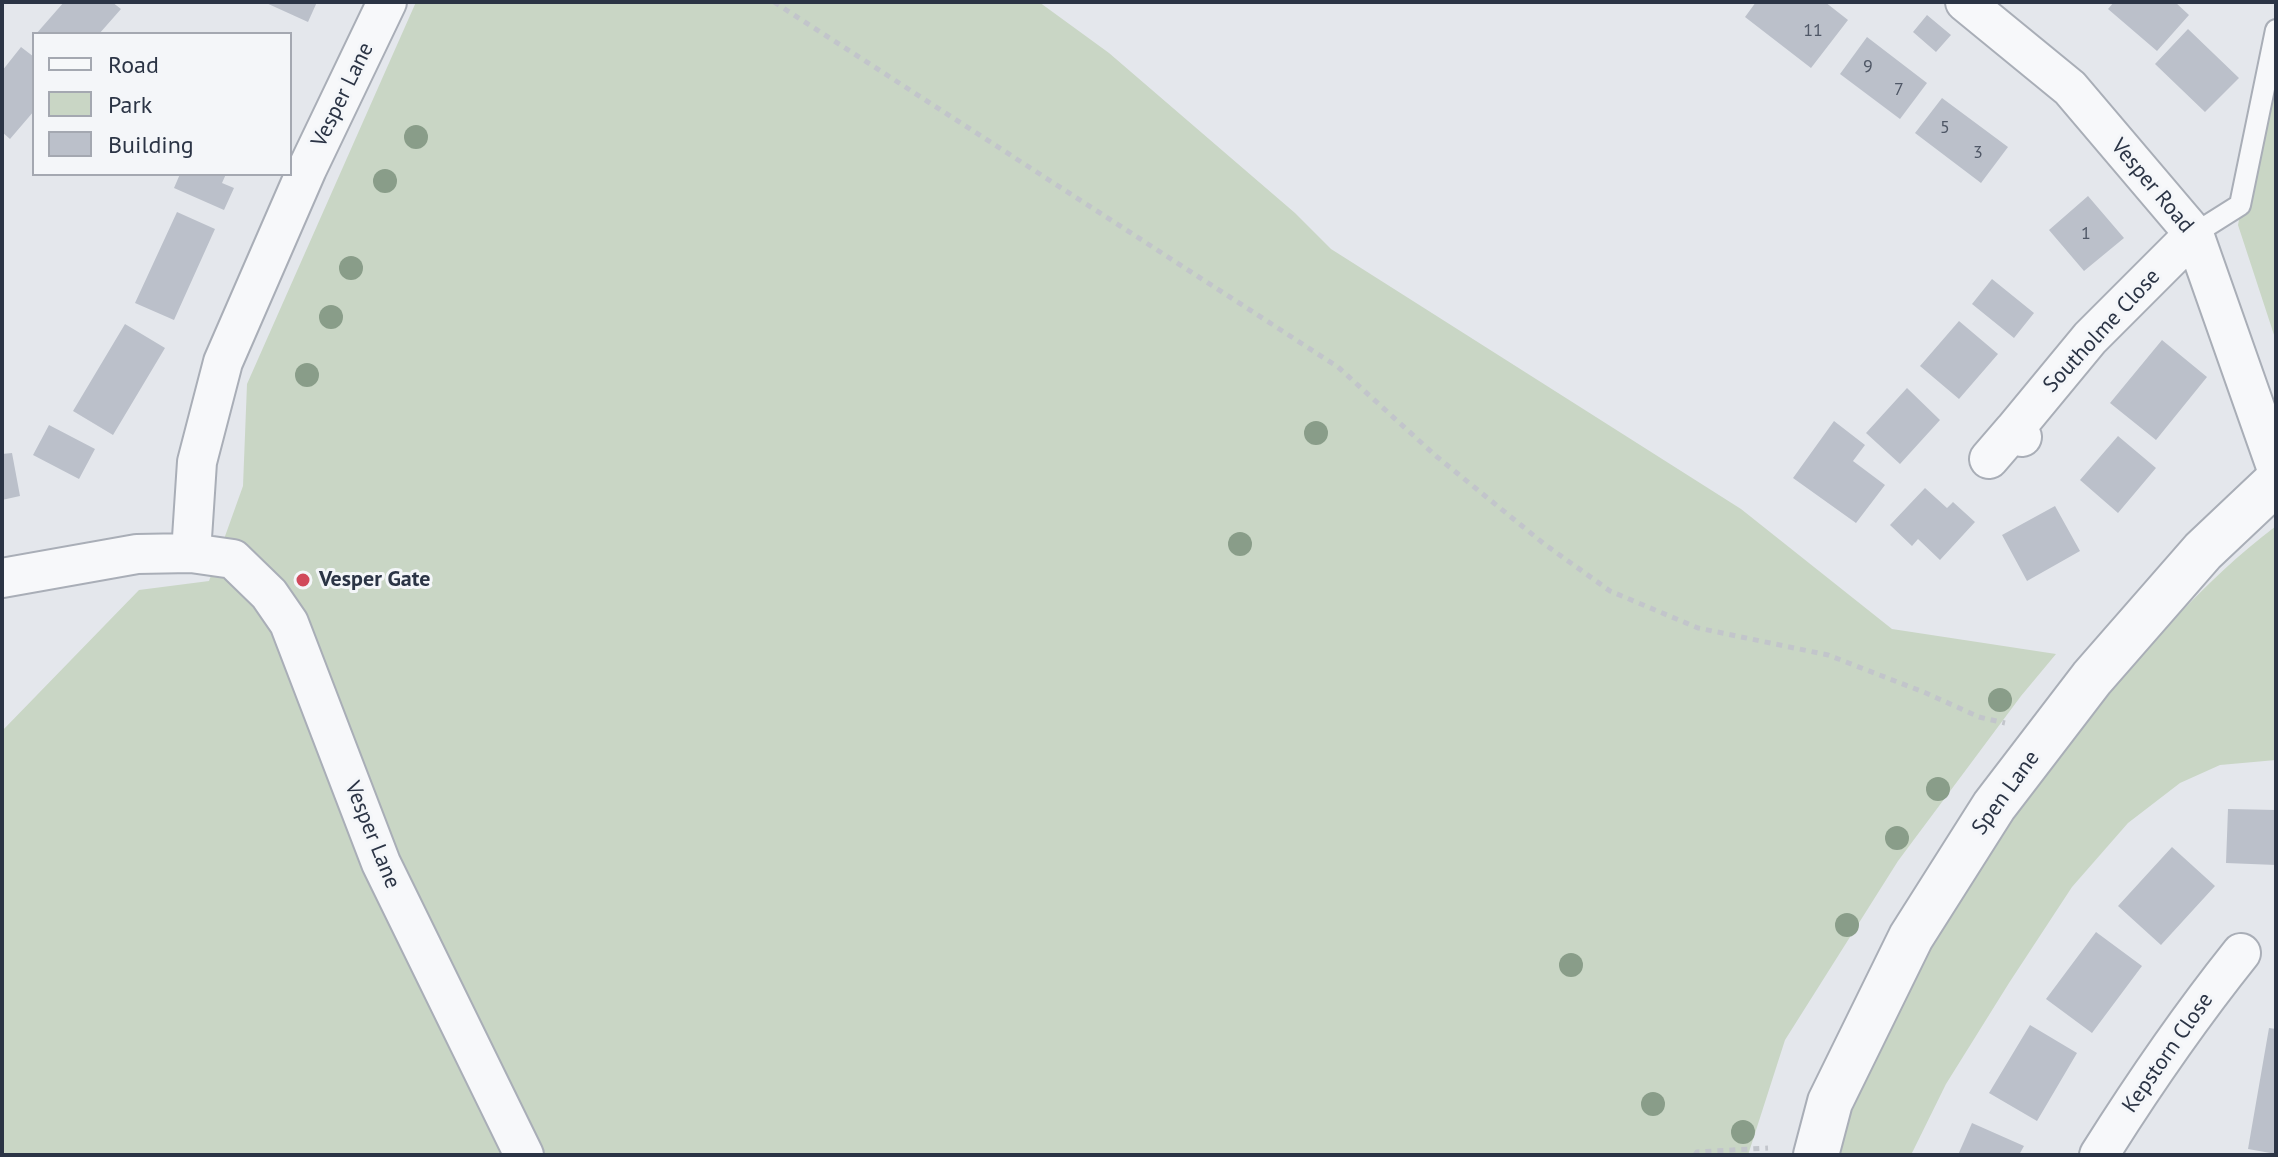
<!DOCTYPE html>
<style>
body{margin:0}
#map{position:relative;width:2278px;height:1157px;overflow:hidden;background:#e4e7ec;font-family:"PT Sans",sans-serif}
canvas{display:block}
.frame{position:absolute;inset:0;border:4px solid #2b3445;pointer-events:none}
.legend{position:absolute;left:32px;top:32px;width:260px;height:144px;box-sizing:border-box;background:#f4f6f9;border:2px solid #a4a8b1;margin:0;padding:10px 14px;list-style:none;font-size:24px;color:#2b3445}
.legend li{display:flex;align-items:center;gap:16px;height:40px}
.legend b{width:40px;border:2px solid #a4a8b1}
</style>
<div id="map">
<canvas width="2278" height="1157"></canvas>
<div class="frame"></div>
<ul class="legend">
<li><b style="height:10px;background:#f7f8fa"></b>Road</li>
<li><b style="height:22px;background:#c9d6c5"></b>Park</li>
<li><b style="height:22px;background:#bbc0ca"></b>Building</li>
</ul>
</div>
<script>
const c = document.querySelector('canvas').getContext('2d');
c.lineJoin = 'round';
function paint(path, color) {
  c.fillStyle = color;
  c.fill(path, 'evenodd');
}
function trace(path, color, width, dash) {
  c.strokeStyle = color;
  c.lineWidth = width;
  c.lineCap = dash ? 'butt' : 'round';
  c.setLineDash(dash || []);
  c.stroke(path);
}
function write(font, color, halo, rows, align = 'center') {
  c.font = font + ' "PT Sans",sans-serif';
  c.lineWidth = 6;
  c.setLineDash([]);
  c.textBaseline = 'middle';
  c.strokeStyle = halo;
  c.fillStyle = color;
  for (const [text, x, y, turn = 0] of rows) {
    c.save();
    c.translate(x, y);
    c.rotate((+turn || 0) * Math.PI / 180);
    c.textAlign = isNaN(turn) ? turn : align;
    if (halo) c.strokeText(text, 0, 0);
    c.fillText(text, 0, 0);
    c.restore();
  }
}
paint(new Path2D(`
 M416,2H1039L1109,53L1295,213L1331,249L1741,509L1892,629L2056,654L2021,696L1898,861L1785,1040L1748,1155H2V731L139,590L209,581L243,486L247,384Z
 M2276,19V341L2238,225Z
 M2276,526V760L2220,765L2180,783L2128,823L2072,887L2009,983L1946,1084L1911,1155H1837C1885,999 1982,853 2083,726C2141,654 2202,582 2276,526Z`), '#c9d6c5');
paint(new Path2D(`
 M64,2H112L121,9L99,34H36Z
 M264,2H317L308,22Z
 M1756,2H1825L1848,20L1811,68L1745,17Z
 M2114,2H2175L2189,15L2157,51L2108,9Z
 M1927,15L1951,35L1936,52L1913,32Z
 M2188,29L2239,78L2205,112L2155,64Z
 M1867,37L1927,83L1900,119L1840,74Z
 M21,47L34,57V111L10,139L2,132V71Z
 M1942,98L2008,147L1981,183L1915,133Z
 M180,174H226L222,183L234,188L224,210L174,188Z
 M2088,196L2124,238L2084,271L2049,230Z
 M177,212L215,229L174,320L135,303Z
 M1992,279L2034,313L2014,338L1972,304Z
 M1959,321L1998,354L1959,399L1920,366Z
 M125,324L165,348L113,435L73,411Z
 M2162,340L2207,377L2156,440L2110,403Z
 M1907,388L1940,420L1900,464L1866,433Z
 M1834,421L1865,445L1853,461L1885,485L1856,523L1793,478Z
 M49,425L95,449L79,479L33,455Z
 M2118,436L2156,468L2118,513L2080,480Z
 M12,453L20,496L2,500V454Z
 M1925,488L1947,508L1953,502L1975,522L1940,560L1918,539L1912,546L1890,525Z
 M2055,506L2080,551L2027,581L2002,535Z
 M2228,809L2276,810V865L2226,863Z
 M2172,847L2215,886L2161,945L2118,906Z
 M2096,932L2142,966L2092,1033L2046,999Z
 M2030,1025L2077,1053L2037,1121L1989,1093Z
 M2269,1028L2276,1029V1154L2248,1149Z
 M1972,1123L2024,1146L2019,1155H1958Z`), '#bbc0ca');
const service = new Path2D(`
 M2194,234L2240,205L2276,30`);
const minor = new Path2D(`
 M1965,2L2070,88L2194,234L2276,467
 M2014,430L2090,338L2194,234
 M1989,459L2014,430L2022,437
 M191,553L197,462L223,362L307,169L387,2
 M2,578L137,554L191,553L233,559L269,594L289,623L381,863L524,1155
 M2099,1155C2143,1085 2189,1018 2241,953`);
const tertiary = new Path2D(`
 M1816,1155L1830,1102L1911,937L1994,806L2092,678L2203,551L2276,482`);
trace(service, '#a9aeb7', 24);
trace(minor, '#a9aeb7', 42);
trace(tertiary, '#a9aeb7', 48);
trace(new Path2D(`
 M774,2L1338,367L1436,456L1543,543L1610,591L1698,628L1828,655L1926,693L1979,717L2005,723
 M1695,1155L1697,1152L1768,1148`), '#c2c5cb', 5, [6, 6]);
trace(service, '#f7f8fa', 20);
trace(minor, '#f7f8fa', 38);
trace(tertiary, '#f7f8fa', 44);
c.fillStyle = '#899d89';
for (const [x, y] of [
 [416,137],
 [385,181],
 [351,268],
 [331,317],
 [307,375],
 [1316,433],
 [1240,544],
 [2000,700],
 [1938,789],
 [1897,838],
 [1847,925],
 [1571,965],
 [1653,1104],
 [1743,1132]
]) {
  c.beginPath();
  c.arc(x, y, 12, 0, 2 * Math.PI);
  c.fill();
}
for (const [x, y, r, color] of [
 [303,580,8,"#d1495b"]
]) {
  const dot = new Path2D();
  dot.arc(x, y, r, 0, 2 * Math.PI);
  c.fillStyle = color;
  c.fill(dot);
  trace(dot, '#f4f6f9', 3);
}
write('18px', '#4f5766', null, [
 ["11",1813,31],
 ["9",1868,67],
 ["7",1899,90],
 ["5",1945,128],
 ["3",1978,153],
 ["1",2086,234]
]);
write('22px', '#2b3445', '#f4f6f9', [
 ["Vesper Lane",343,95,-64],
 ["Vesper Road",2152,186,50],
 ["Southolme Close",2102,331,-47],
 ["Spen Lane",2006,793,-54],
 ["Vesper Lane",372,835,68],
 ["Kepstorn Close",2168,1053,-55]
]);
write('bold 22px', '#2b3445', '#f4f6f9', [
 ["Vesper Gate",319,580]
], 'left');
</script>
